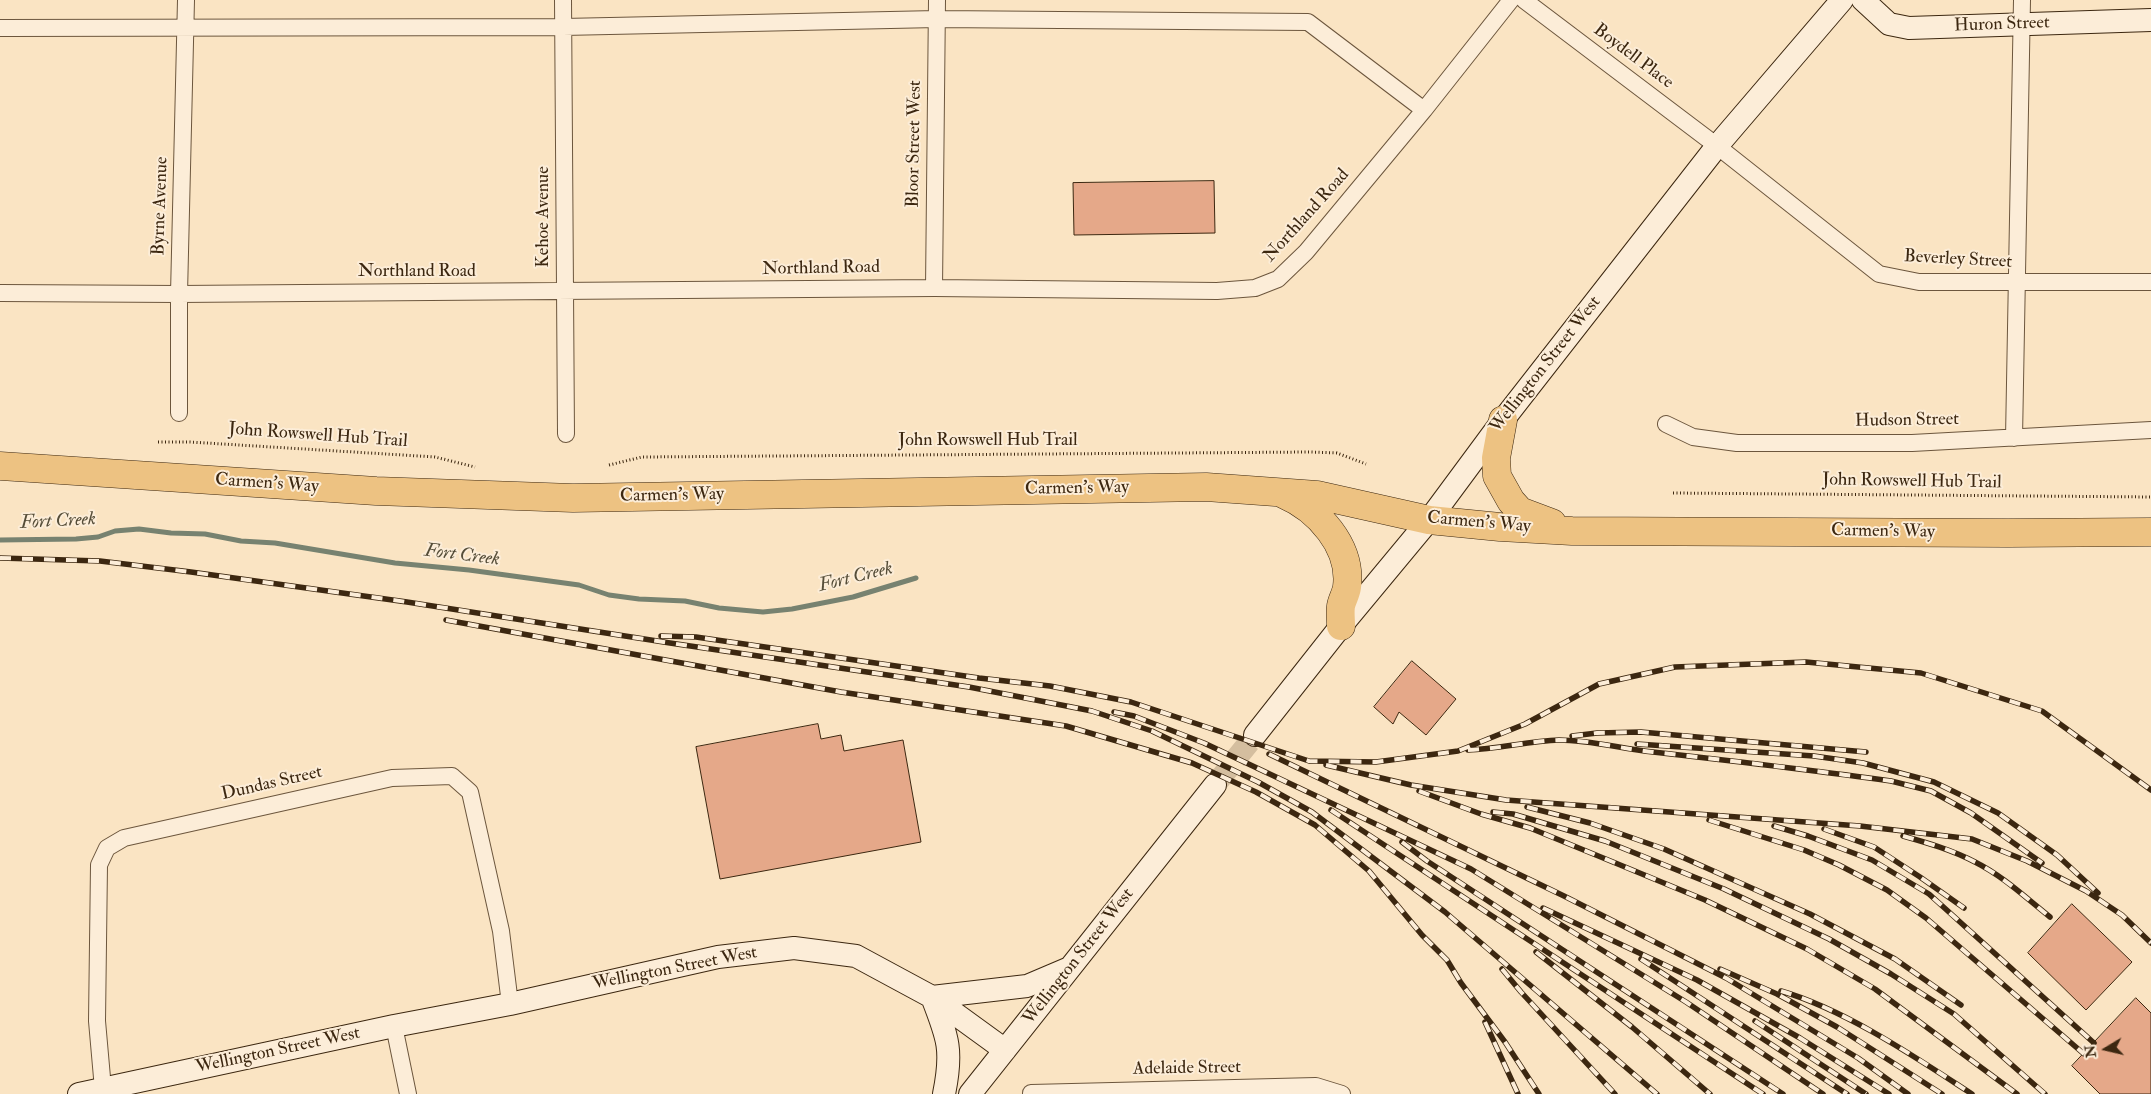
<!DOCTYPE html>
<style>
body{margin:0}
#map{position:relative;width:2151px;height:1094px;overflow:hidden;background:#fae4c3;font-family:"IM FELL Double Pica",serif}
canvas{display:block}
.north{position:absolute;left:2081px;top:1024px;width:50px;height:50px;-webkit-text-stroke:4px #fcedd8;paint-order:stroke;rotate:261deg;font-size:14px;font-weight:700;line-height:20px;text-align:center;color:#3c2710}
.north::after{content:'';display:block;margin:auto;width:18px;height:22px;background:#3c2710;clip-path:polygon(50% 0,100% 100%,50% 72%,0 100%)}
</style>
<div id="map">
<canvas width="2151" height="1094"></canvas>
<div class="north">N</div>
</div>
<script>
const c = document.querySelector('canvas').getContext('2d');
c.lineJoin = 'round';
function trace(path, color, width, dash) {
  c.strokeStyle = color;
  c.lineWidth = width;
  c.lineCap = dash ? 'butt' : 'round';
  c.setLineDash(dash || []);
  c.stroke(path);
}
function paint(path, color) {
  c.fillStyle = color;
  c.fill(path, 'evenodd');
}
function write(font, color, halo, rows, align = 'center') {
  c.font = font + ' "IM FELL Double Pica",serif';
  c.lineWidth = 4;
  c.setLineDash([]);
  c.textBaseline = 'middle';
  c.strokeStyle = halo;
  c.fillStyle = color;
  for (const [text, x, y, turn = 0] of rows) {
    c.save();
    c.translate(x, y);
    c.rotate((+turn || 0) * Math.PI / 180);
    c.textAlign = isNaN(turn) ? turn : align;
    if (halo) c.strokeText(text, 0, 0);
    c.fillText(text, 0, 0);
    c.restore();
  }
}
trace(new Path2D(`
 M0,540L76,539L98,537L115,531L139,529L171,533L205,534L241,541L275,543L395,563L469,570L579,585L609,595L639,599L685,601L719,608L763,612L792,609L853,597L916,578`), '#778270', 5);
const building = new Path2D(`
 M1214,181L1215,233L1074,235L1073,183Z
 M1412,661L1456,699L1426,735L1399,712L1393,724L1374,707Z
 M818,724L821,739L841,735L844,751L903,740L921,842L720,879L696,747Z
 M2072,904L2132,962L2086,1010L2028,953Z
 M2136,998L2151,1013V1094H2100L2072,1066Z`);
paint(building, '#e5a889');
trace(building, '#3c2710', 1);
trace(new Path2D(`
 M1215,785L1255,735`), '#d4be9f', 22, [22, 11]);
const street = new Path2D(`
 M563,0L566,434
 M1524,0L1717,146L1879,274L1919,282H2151
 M0,28L563,27L937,19L1308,22L1424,110
 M934,288L937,0
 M0,293L179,294L934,288L1217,291L1255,288L1278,279L1306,252L1424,110L1511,0
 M179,413V294L186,0
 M1666,424L1693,437L1737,443H1912L2151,430
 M2014,438L2022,0
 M394,1026L408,1094
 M103,1089L97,1021L99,865L107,848L124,838L392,778L452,776L470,792L501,931L510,1004
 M1031,1093L1316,1086L1342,1094`);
const secondary = new Path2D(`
 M1863,0L1889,24L1909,28L2151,20
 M1255,735L1341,626L1429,520L1503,420L1717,146L1842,0
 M932,997L1027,986L1067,969
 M932,997C948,1038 953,1050 944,1094
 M79,1094L394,1026L510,1004L718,957L794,948L856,956L932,997L1005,1050
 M970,1094L1215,785`);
const highway = new Path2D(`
 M1503,420L1496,458L1497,476L1511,501L1520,511L1552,523
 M0,466L376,491L573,498L1206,487L1317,495L1429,520L1500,527L1572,531L2008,533L2151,532
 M1283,494C1318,509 1352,546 1347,587C1346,594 1342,600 1341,606C1340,612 1341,619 1341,626`);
trace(street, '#6c563d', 18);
trace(secondary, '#3c2710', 24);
trace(highway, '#3c2710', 29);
trace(new Path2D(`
 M158,442H190L435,457L475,467
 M609,465L642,457L1310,452L1337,453L1366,464
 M1673,493L2151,497`), '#3c2710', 3, [1, 2.5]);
trace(street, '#fcedd8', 16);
trace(secondary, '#fcedd8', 22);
trace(highway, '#edc282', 28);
const rail = new Path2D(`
 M0,558L100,561L191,572L407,602L670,643L969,687L1092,711L1152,731L1258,782L1312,812L1445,912L1657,1094
 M446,620L841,692L1066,726L1192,763L1256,792L1315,825L1369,871L1422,935L1447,960L1461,983L1505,1042L1539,1094
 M661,636L696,637L979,678L1050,686L1131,702L1309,761L1376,762L1458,751L1525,724L1599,684L1675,667L1806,662L1921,673L2042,711L2151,790
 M1114,712L1134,716L1204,743L1471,869L1686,1002L1823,1094
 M1572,736L1597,733L1641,732L1866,752
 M1637,744L1814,756L1863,763L1934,782L1998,813L2057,855L2098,893
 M1468,750C1499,749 1528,741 1559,740C1591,740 1622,749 1653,752C1733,761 1812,770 1891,781L1931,791L1971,813L2042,863
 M1269,754L1564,896L1726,978L1858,1058L1908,1094
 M1326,765L1411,785L1506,800L1860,826L1972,839L2027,861L2086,891L2122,915L2151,943
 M1419,791L1481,814L1530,828L1613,862L1705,900L1807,949L1875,989L2017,1094
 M1527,807L1590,823L1664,849L1810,914L1895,959L1961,1005
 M1331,810L1763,1094
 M1493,812L1513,814L1605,841L1724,889L1829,939L1891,974L1954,1014L2045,1094
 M1709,820L1804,850L1839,865L1887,890L1926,918L2084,1054
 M1774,826L1808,836L1872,860L1929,894L2094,1043
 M1824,829L1874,847L1920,877L1964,908
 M1903,836C1928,843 1952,850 1975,862C2003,876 2026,898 2050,917
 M1402,842L1427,861L1783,1094
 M1543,908L1697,980L1800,1038L1889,1094
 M1536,952L1632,1027L1710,1094
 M1641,959L1847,1094
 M1502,969L1521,992L1615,1094
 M1720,969L1777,994L1837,1027L1942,1094
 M1781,991C1846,1010 1915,1057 1972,1094
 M1755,1021L1866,1094
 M1485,1022L1518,1094`);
trace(rail, '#3c2710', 5.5);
trace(rail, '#fcedd8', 4, [11]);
write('18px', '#3c2710', '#fcedd8', [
 ["Huron Street",2002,25,-2],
 ["Boydell Place",1633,57,37],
 ["Bloor Street West",915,144,-89],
 ["Byrne Avenue",161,206,-88],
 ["Northland Road",1307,216,-48],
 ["Kehoe Avenue",544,217,-90],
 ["Beverley Street",1958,260,3],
 ["Northland Road",821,269,-1],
 ["Northland Road",417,272],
 ["Wellington Street West",1546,365,-52],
 ["Hudson Street",1907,421,-1],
 ["John Rowswell Hub Trail",318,436,4],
 ["John Rowswell Hub Trail",988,441],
 ["John Rowswell Hub Trail",1912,482,1],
 ["Carmen's Way",267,484,4],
 ["Carmen's Way",1077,489,-1],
 ["Carmen's Way",672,496,-1],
 ["Carmen's Way",1479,523,5],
 ["Carmen's Way",1883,532,1],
 ["Dundas Street",272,784,-13],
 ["Wellington Street West",1079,957,-52],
 ["Wellington Street West",675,969,-11],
 ["Wellington Street West",278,1051,-12],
 ["Adelaide Street",1187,1069,-1]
]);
write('italic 19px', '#554d38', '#fcedd8', [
 ["Fort Creek",58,522,-3],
 ["Fort Creek",462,556,7],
 ["Fort Creek",856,578,-14]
]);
</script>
